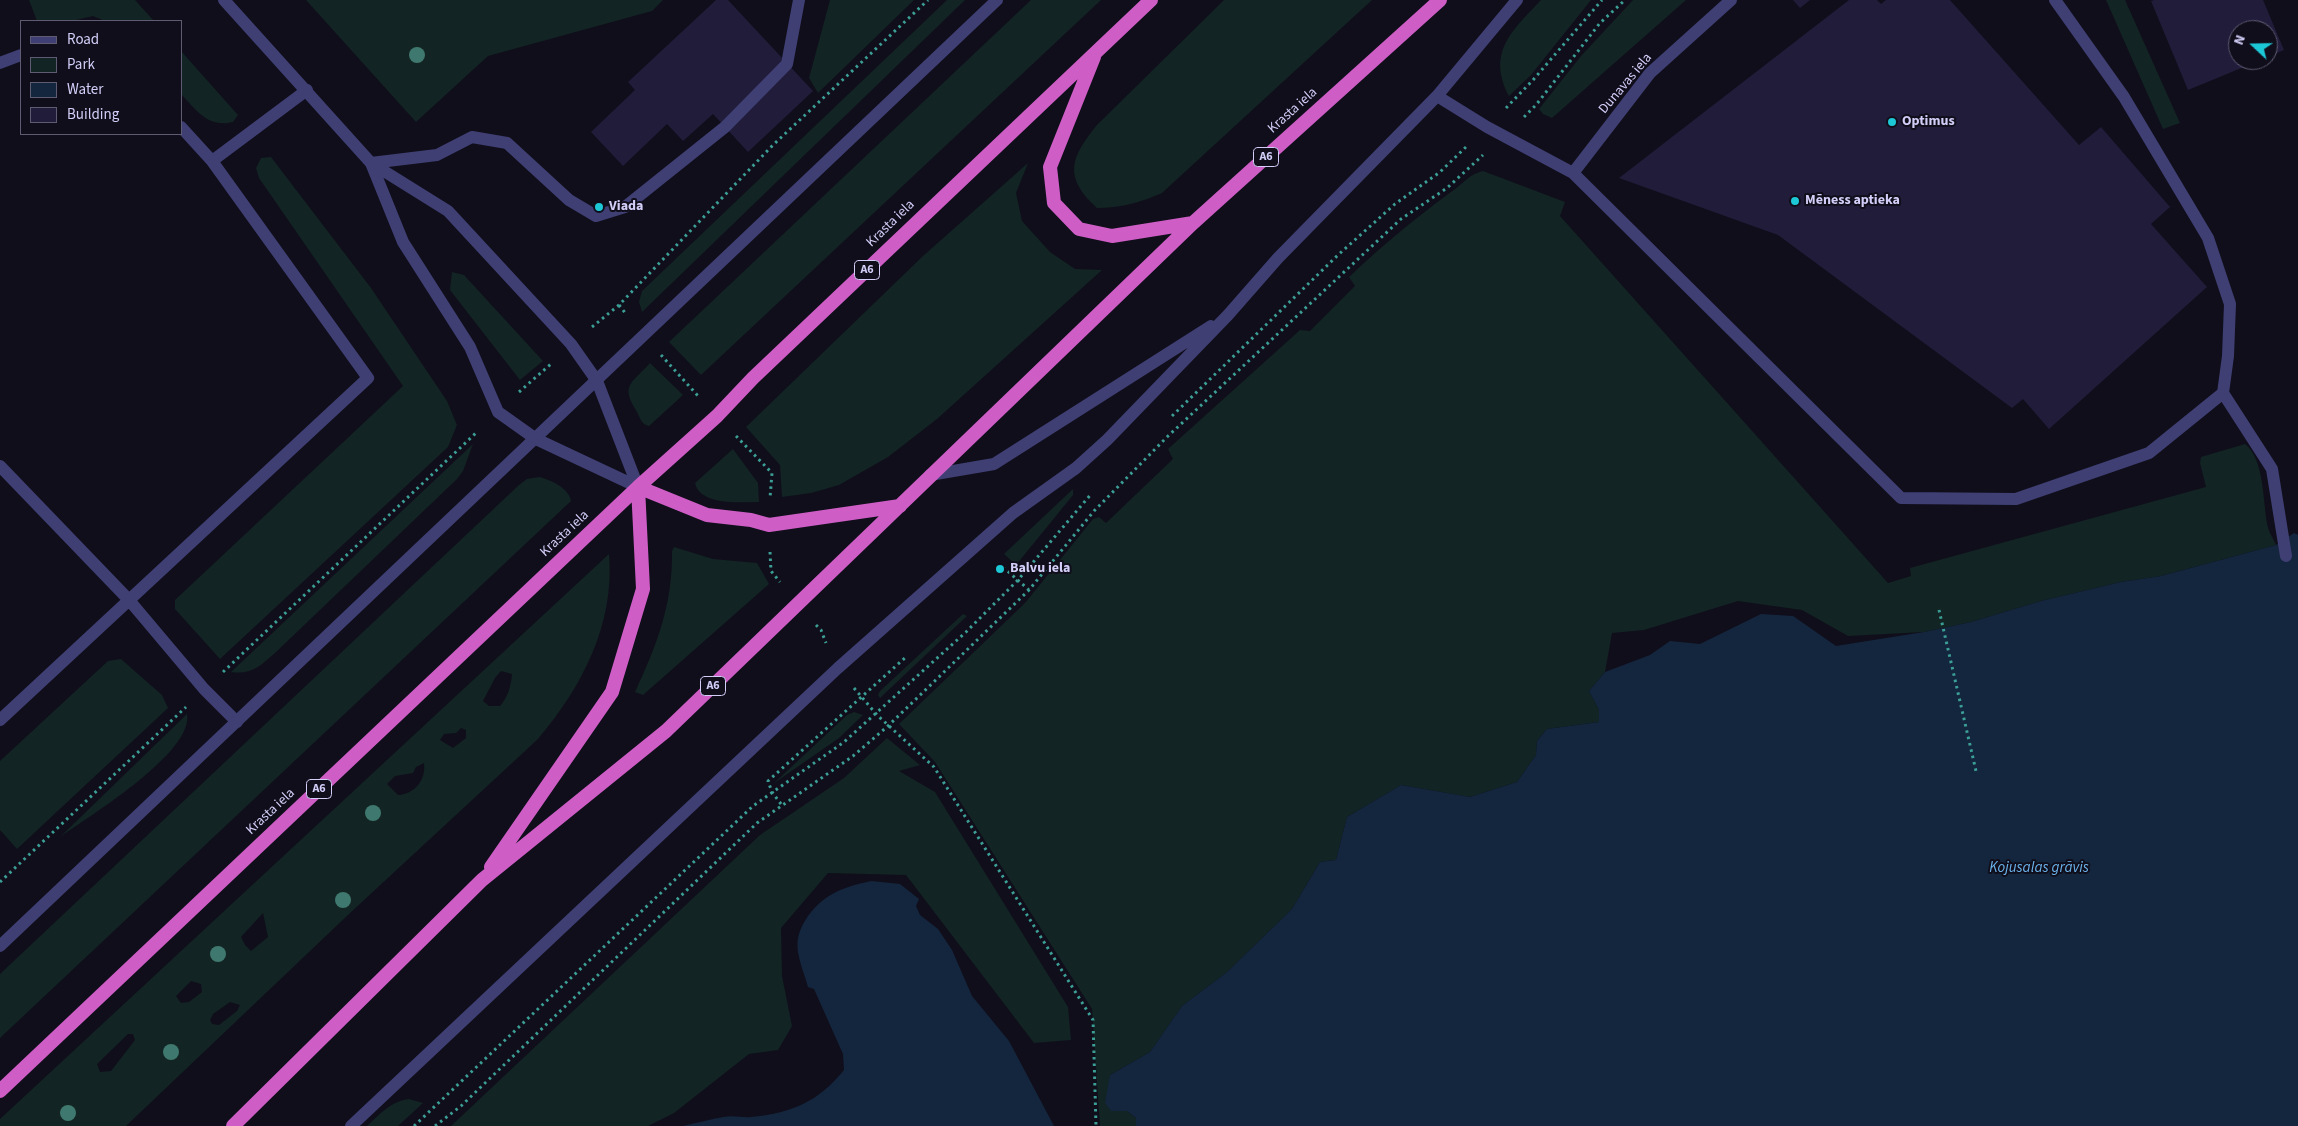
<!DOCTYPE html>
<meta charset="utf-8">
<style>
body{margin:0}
#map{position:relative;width:2298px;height:1126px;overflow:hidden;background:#100e1b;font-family:"Source Sans 3",sans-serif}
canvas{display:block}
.legend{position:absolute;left:20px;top:20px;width:162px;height:115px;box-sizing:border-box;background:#100e1b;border:1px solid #5e5b73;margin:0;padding:6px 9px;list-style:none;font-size:15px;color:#d2cef8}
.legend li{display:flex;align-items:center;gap:10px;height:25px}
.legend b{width:25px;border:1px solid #5e5b73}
.north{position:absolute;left:2228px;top:20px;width:50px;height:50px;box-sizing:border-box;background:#100e1b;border:1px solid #5e5b73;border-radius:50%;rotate:291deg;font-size:14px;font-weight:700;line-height:20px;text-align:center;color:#d2cef8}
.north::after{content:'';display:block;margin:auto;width:18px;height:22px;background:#1dc8d6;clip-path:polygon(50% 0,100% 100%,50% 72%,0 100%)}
</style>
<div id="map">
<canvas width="2298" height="1126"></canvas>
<ul class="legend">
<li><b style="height:6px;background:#3f3f74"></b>Road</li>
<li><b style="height:14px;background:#122423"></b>Park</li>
<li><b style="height:14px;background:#14263e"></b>Water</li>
<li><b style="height:14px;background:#211c3a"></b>Building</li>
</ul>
<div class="north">N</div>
</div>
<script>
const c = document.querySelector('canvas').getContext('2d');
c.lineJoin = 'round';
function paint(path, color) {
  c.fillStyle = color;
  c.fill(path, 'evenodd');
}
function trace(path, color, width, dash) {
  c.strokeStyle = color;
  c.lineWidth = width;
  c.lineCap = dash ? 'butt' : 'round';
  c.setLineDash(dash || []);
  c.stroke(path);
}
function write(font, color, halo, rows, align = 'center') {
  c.font = font + ' "Source Sans 3",sans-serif';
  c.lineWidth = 4;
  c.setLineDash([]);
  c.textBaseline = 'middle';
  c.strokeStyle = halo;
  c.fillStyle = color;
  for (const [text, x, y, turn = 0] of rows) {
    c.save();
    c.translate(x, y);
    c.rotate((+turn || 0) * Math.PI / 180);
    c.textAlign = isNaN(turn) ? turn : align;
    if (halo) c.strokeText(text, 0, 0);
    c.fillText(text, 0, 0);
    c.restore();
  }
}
paint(new Path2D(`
 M29,0H135L154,21H105L93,16L72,21H37Z
 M306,0H663L652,11L488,56L416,122Z
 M830,0H914L818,93L809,78Z
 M947,0H965L642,312L639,302L642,291Z
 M1031,0H1101L701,375L669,342Z
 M1224,0H1372L1162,193C1141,202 1121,208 1097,208C1063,177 1070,158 1097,125Z
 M1541,0H1591L1531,75L1509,96C1486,52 1513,30 1541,0Z
 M1633,0H1686L1552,118L1543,114L1539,109L1581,56Z
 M2106,0H2125L2180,123L2163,129Z
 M181,51L238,115L233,122C208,128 197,111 181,94Z
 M271,157L371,288L447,401L457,425L448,447L220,659L175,609V600L403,386L259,178L256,168L261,158Z
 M1028,163L1016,193L1022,221L1050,252L1075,269L1102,270L937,419L888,457L839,485L811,493L782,497L780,465L746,427L923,256Z
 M1483,171L1565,202L1560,216L1888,583L1911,576L1910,568L2206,487L2200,463L2201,457L2245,444C2264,458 2263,501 2267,523C2268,531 2273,538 2276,545L2161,576L2121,582L2041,601L1971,622L1924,632L1848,636L1802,610L1738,601L1644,630L1612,633L1605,672L1589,691L1599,710V722L1547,729L1537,741L1536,755L1517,782L1470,797L1401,785L1347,817L1336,860L1320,862L1292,909L1227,972L1182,1006L1150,1052L1110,1075L1111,1111H1127L1136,1118V1126H1100L1092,1009L935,762L899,724L1025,603L1093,519L1099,517L1106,523L1173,459L1168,449L1300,330L1310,331L1355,286L1349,277C1384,244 1413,220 1451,192C1463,184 1469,174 1483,171Z
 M452,272L464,275L543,361L520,380L450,290Z
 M650,363L683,395L649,426C642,425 640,418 637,412C620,385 631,384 650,363Z
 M473,444L463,471L457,479L275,653C260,666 252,675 231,672Z
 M733,449L758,483L759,502C741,502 700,506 695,483Z
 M539,477C551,480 569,488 571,501L0,1038V974L519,485L527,479Z
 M1073,489V495L1016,565L1004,554Z
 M674,547L713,559L757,563L769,584L643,695L635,692C657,645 673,603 672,551Z
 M609,554C615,624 582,687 538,739L349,914L126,1126H0V1119ZM501,671L512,674C511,686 508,697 500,706H489L483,701L495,678ZM461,728L466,730V738L453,748L440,740L444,734L456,733ZM424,763C426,780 415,794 398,795L387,784L395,776L413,773L416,767ZM263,913L268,937L251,951L245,945L241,937ZM191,981L201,984L202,992L189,1002L181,1003L176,996ZM230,1002L240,1005L237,1011L219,1025L212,1024L210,1020L213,1014ZM128,1034H133L135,1040L111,1071L100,1072L97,1064Z
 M963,614L967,616L880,698L878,695L880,691Z
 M121,659L162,695L168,708L17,849L0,830V761L108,661Z
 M854,712L863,715L839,738L773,784L847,715Z
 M187,714C194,752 90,816 60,837Z
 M887,738L920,765L899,771L935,792L1068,1007L1071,1040L1034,1043L906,875L828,873L781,928L782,976L792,1026L778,1050L749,1054L674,1113L648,1126H451L760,835L844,778Z
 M409,1099L423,1103L398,1126H367C380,1114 391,1101 409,1099Z`), '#122423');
paint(new Path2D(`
 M2294,533L2298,535V1126H1136V1118L1127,1111H1111L1105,1103L1110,1075L1150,1052L1182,1006L1227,972L1292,909L1320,862L1336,860L1347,817L1401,785L1470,797L1517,782L1536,755L1537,741L1547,729L1599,722V710L1589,691L1605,672L1650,655L1670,641L1700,644L1761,614L1793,616L1836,646L1924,632L1971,622L2041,601L2121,582L2161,576L2276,545Z
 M871,881L900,884L919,899L916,906L920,915L938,929L952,950L972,996L1009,1041L1054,1126H683C697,1123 711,1119 724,1117C733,1115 743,1118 751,1117C792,1113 818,1102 844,1070L843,1054L814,989L808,987C805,976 800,964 798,952C796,938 800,928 808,916C825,893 844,887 871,881Z`), '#14263e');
paint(new Path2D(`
 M716,0H728L813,91L748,152L713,114L683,141L667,124L623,166L591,132L635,90L628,82Z
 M1793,0H1810L1800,8Z
 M1849,0H1877L1881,4L1886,0H1950L2079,145L2101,127L2170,207L2151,224L2207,287L2049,429L2023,399L2012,408L1778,235L1619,178Z
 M2154,0H2263L2284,50L2268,57V30H2238V60H2261L2188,90L2151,1Z`), '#211c3a');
trace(new Path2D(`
 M1506,108L1533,80L1602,0
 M1524,117L1536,105L1600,23L1625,0
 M619,305L626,314
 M592,327L619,305L773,145L928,0
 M661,355L699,397
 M519,392L552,363
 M1172,416L1338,255L1395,204L1440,172L1468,145
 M736,436L772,473L770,498
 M770,552L771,571L780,582
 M1003,567L1029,590
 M1939,610L1976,771
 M816,625L821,630L826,643
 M223,672L478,431
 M854,688L877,715L934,767L1093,1020L1096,1126
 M781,804L772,792L768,781L907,656
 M0,882L186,707
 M414,1126L753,806L844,742L966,632L1018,580L1092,493
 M435,1126L461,1106L757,823L853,756L888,726L1029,590L1094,511L1167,437L1401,219L1447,188L1483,155`), '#3c9f96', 3, [2.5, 4]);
trace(new Path2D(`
 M0,63L21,55
 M1437,96L1487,127L1573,173L1901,498L2016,499L2149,453L2223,393L2228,356L2230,304L2208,238L2124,97L2055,0
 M212,161L307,90
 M371,163L437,155L472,137L507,143L569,200L596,216L625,207L725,127L787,64L799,0
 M1573,173L1650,73L1731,0
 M2223,393L2272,469L2286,556
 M0,466L129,600L204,689L237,722
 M930,475L994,464L1211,326
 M0,720L368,378L212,161L181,127
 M351,1126L838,668L1013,513L1076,468L1107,440L1228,315L1278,258L1437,96L1517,0`), '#3f3f74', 12);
trace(new Path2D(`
 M0,946L997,0`), '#3f3f74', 12);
trace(new Path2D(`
 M224,0L371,163L448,211L571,344L597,381L638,487
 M371,163L403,242L470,347L498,412L536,439L638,487`), '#3f3f74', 12);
trace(new Path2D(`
 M1094,57L1050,167L1054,203L1079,229L1112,236L1193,223
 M638,487L707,515L751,520L769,525L900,506
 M491,867L612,692L643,589L638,487
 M0,1091L638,487L717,416L753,378L1151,0
 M233,1126L482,880L666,731L1193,223L1440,0`), '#ce5ec6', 14);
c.fillStyle = '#3f786e';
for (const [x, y] of [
 [417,55],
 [373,813],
 [343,900],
 [218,954],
 [171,1052],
 [68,1113]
]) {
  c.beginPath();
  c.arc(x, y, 8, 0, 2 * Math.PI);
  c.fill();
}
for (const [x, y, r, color] of [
 [1892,122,5,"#1dc8d6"],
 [1795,201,5,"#1dc8d6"],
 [599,207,5,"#1dc8d6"],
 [1000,569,5,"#1dc8d6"]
]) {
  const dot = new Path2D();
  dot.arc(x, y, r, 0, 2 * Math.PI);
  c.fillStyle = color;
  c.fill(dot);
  trace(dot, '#100e1b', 2);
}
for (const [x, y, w] of [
 [1266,157,25],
 [867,270,25],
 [713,686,25],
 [319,789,25]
]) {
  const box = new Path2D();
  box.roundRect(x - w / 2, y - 9.5, w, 19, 4);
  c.fillStyle = '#100e1b';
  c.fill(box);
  trace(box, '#d2cef8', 1);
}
write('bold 12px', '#d2cef8', null, [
 ["A6",1266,157],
 ["A6",867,270],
 ["A6",713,686],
 ["A6",319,789]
]);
write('14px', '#d2cef8', '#100e1b', [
 ["Dunavas iela",1626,84,-50],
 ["Krasta iela",1293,111,-42],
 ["Krasta iela",891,224,-44],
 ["Krasta iela",565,534,-43],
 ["Krasta iela",271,812,-43]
]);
write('bold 14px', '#d2cef8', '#100e1b', [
 ["Optimus",1902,122],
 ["Mēness aptieka",1805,201],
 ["Viada",609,207],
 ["Balvu iela",1010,569]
], 'left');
write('italic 15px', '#6ab2eb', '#100e1b', [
 ["Kojusalas grāvis",2039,869]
]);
</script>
